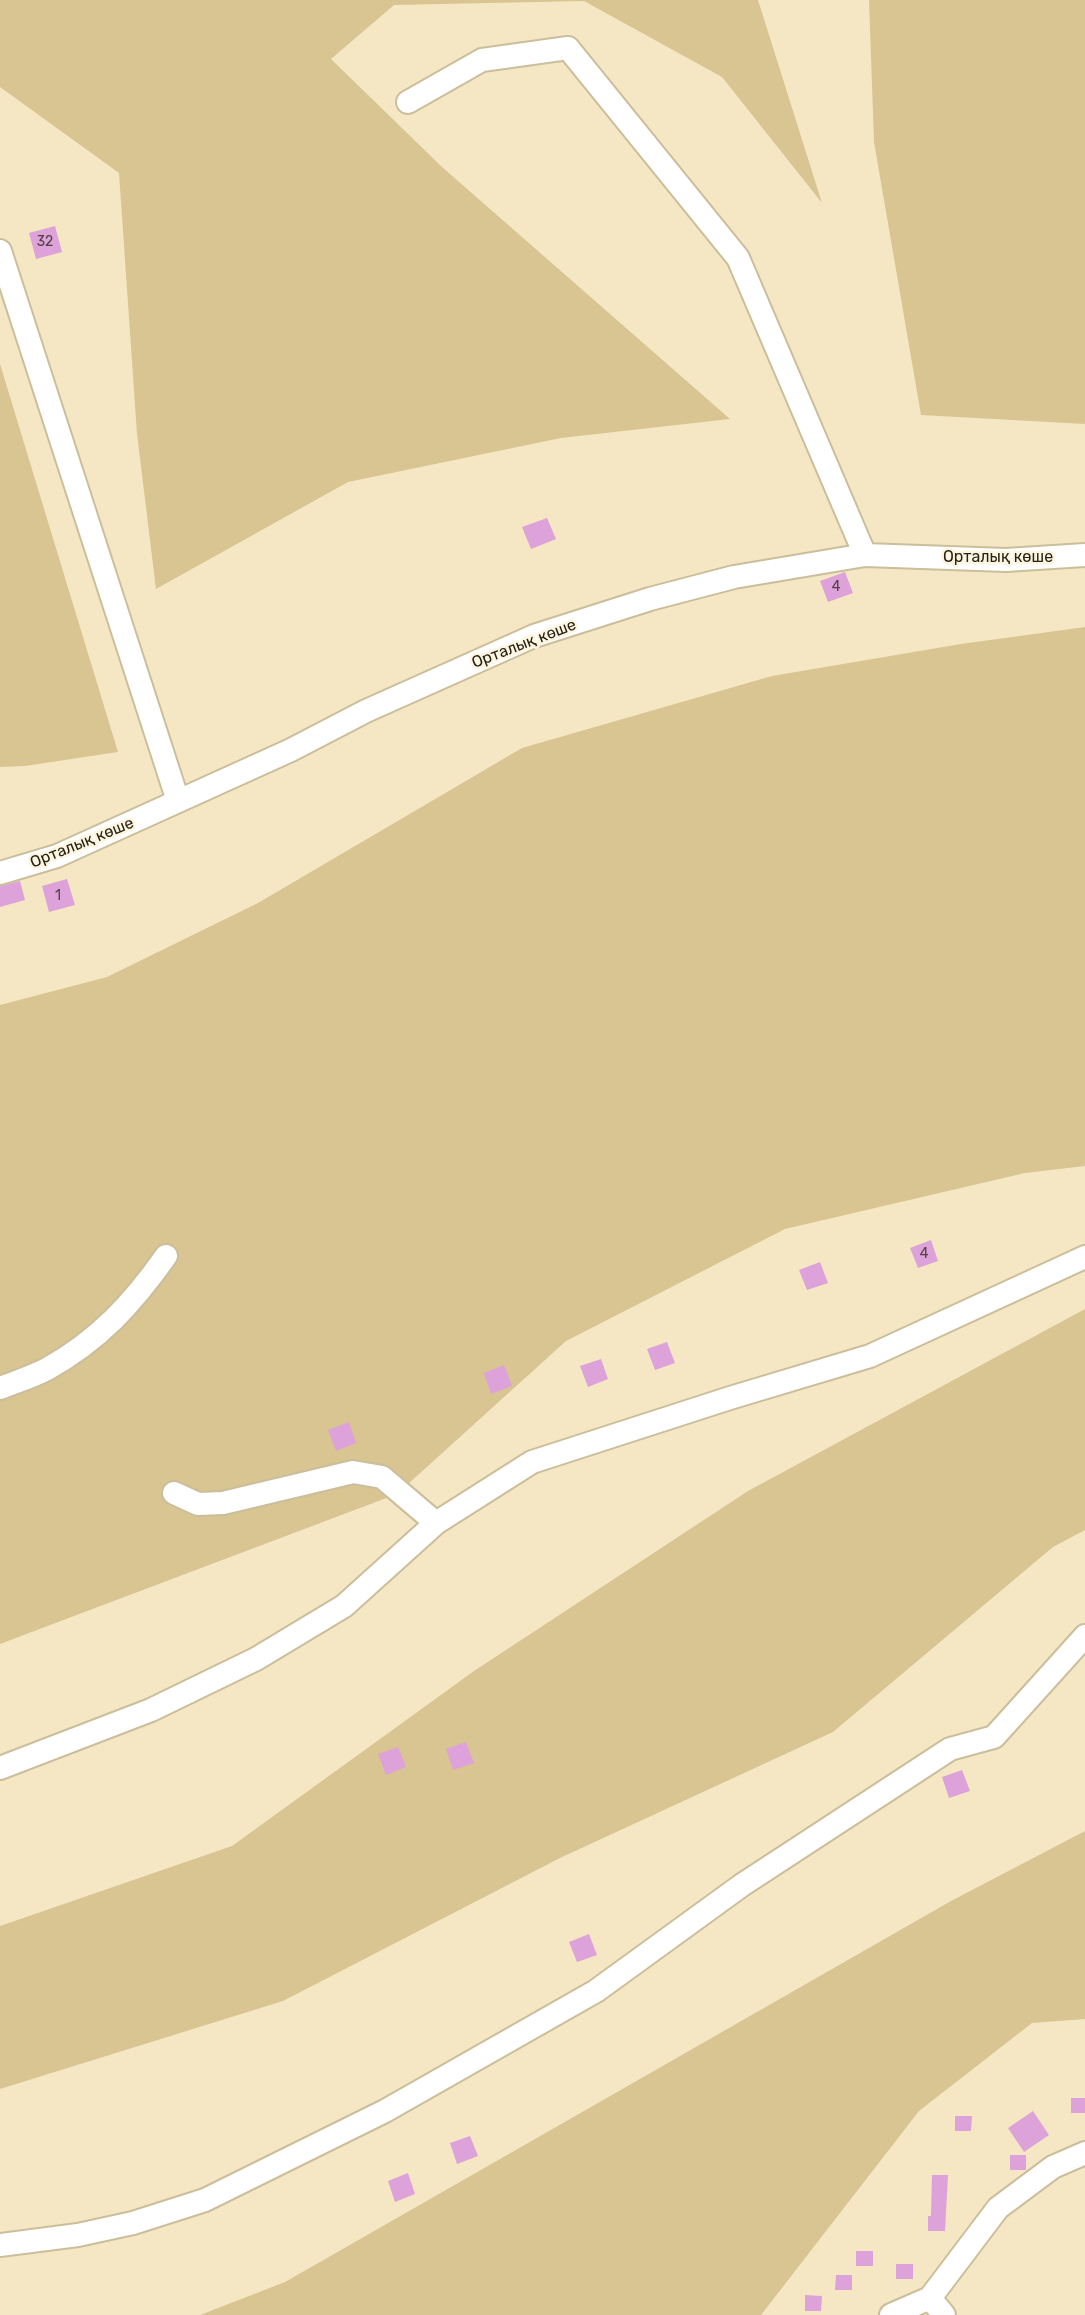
<!DOCTYPE html>
<meta charset="utf-8">
<style>
body{margin:0}
canvas{display:block;background:#f5e7c4}
</style>
<canvas width="1085" height="2315"></canvas>
<script>
const c = document.querySelector('canvas').getContext('2d');
c.lineJoin = 'round';
function paint(path, color) {
  c.fillStyle = color;
  c.fill(path, 'evenodd');
}
function trace(path, color, width, dash) {
  c.strokeStyle = color;
  c.lineWidth = width;
  c.lineCap = dash ? 'butt' : 'round';
  c.setLineDash(dash || []);
  c.stroke(path);
}
function write(font, color, halo, rows, align = 'center') {
  c.font = font + ' Rubik,sans-serif';
  c.lineWidth = 5;
  c.setLineDash([]);
  c.textBaseline = 'middle';
  c.strokeStyle = halo;
  c.fillStyle = color;
  for (const [text, x, y, turn = 0] of rows) {
    c.save();
    c.translate(x, y);
    c.rotate((+turn || 0) * Math.PI / 180);
    c.textAlign = isNaN(turn) ? turn : align;
    if (halo) c.strokeText(text, 0, 0);
    c.fillText(text, 0, 0);
    c.restore();
  }
}
paint(new Path2D(`
 M0,0H758L822,203L722,77L584,1L394,5L331,59L442,167L730,419L561,438L348,482L156,589L137,434L119,173L0,87Z
 M869,0H1085V424L921,415L874,142Z
 M0,364L118,752L25,766L0,767Z
 M1085,627V1166L1025,1173L785,1229L566,1341L397,1494L0,1644V1005L107,977L258,903L522,748L772,676L961,644Z
 M1085,1309V1530L1053,1547L833,1732L560,1858L283,2001L0,2089V1926L232,1846L474,1671L748,1491Z
 M1085,1831V2019L1032,2023L919,2111L761,2315H200L285,2282L951,1901Z`), '#d9c592');
paint(new Path2D(`
 M55,226L62,252L36,259L29,233Z
 M547,518L556,539L531,549L522,527Z
 M845,572L853,593L828,602L820,581Z
 M67,879L75,905L49,912L42,886Z
 M20,881L25,900L0,907V886Z
 M931,1240L938,1261L918,1268L910,1248Z
 M820,1262L828,1283L807,1290L799,1270Z
 M667,1342L675,1363L655,1370L647,1349Z
 M601,1359L608,1379L588,1387L580,1366Z
 M504,1365L512,1386L491,1394L484,1373Z
 M349,1422L356,1443L336,1451L328,1430Z
 M466,1742L474,1763L453,1770L446,1749Z
 M398,1747L406,1767L386,1775L378,1754Z
 M962,1770L970,1791L949,1798L942,1777Z
 M589,1934L597,1955L577,1962L569,1942Z
 M1071,2098H1085V2113H1071Z
 M1033,2111L1049,2135L1024,2152L1008,2128Z
 M955,2116H972L971,2131H955Z
 M470,2136L478,2156L457,2164L450,2143Z
 M1010,2155H1026V2170H1010Z
 M408,2173L415,2194L395,2202L388,2181Z
 M932,2175H948L945,2231H928V2216H931Z
 M856,2251H873V2266H856Z
 M896,2264H913V2279H896Z
 M836,2275H852V2290H835Z
 M805,2295L822,2296L821,2311H805Z`), '#dca2d9');
const minor = new Path2D(`
 M408,102L482,60L568,48L738,258L865,555
 M0,251L178,801
 M0,873L57,856L291,750L366,711L534,636L650,599L734,577L865,555L1006,560L1085,555
 M0,1388C15,1382 32,1377 47,1369C99,1340 132,1304 166,1256
 M174,1493L198,1504L223,1503L353,1472L382,1477L436,1523
 M0,1768L151,1710L256,1659L344,1606L436,1523L532,1462L730,1398L870,1356L1085,1257
 M0,2245L78,2235L133,2223L205,2200L385,2111L596,1991L742,1885L950,1749L994,1737L1085,1636
 M930,2298L944,2315
 M891,2315L930,2298L998,2208L1053,2167L1085,2153`);
trace(minor, '#cbbe9b', 26);
trace(minor, '#fff', 22);
write('14px', '#544246', null, [
 ["32",45,242],
 ["4",836,587],
 ["1",58,896],
 ["4",924,1254]
]);
write('16px', '#272215', '#fdf5e0', [
 ["Орталық көше",998,557],
 ["Орталық көше",524,644,-21],
 ["Орталық көше",82,843,-22]
]);
</script>
